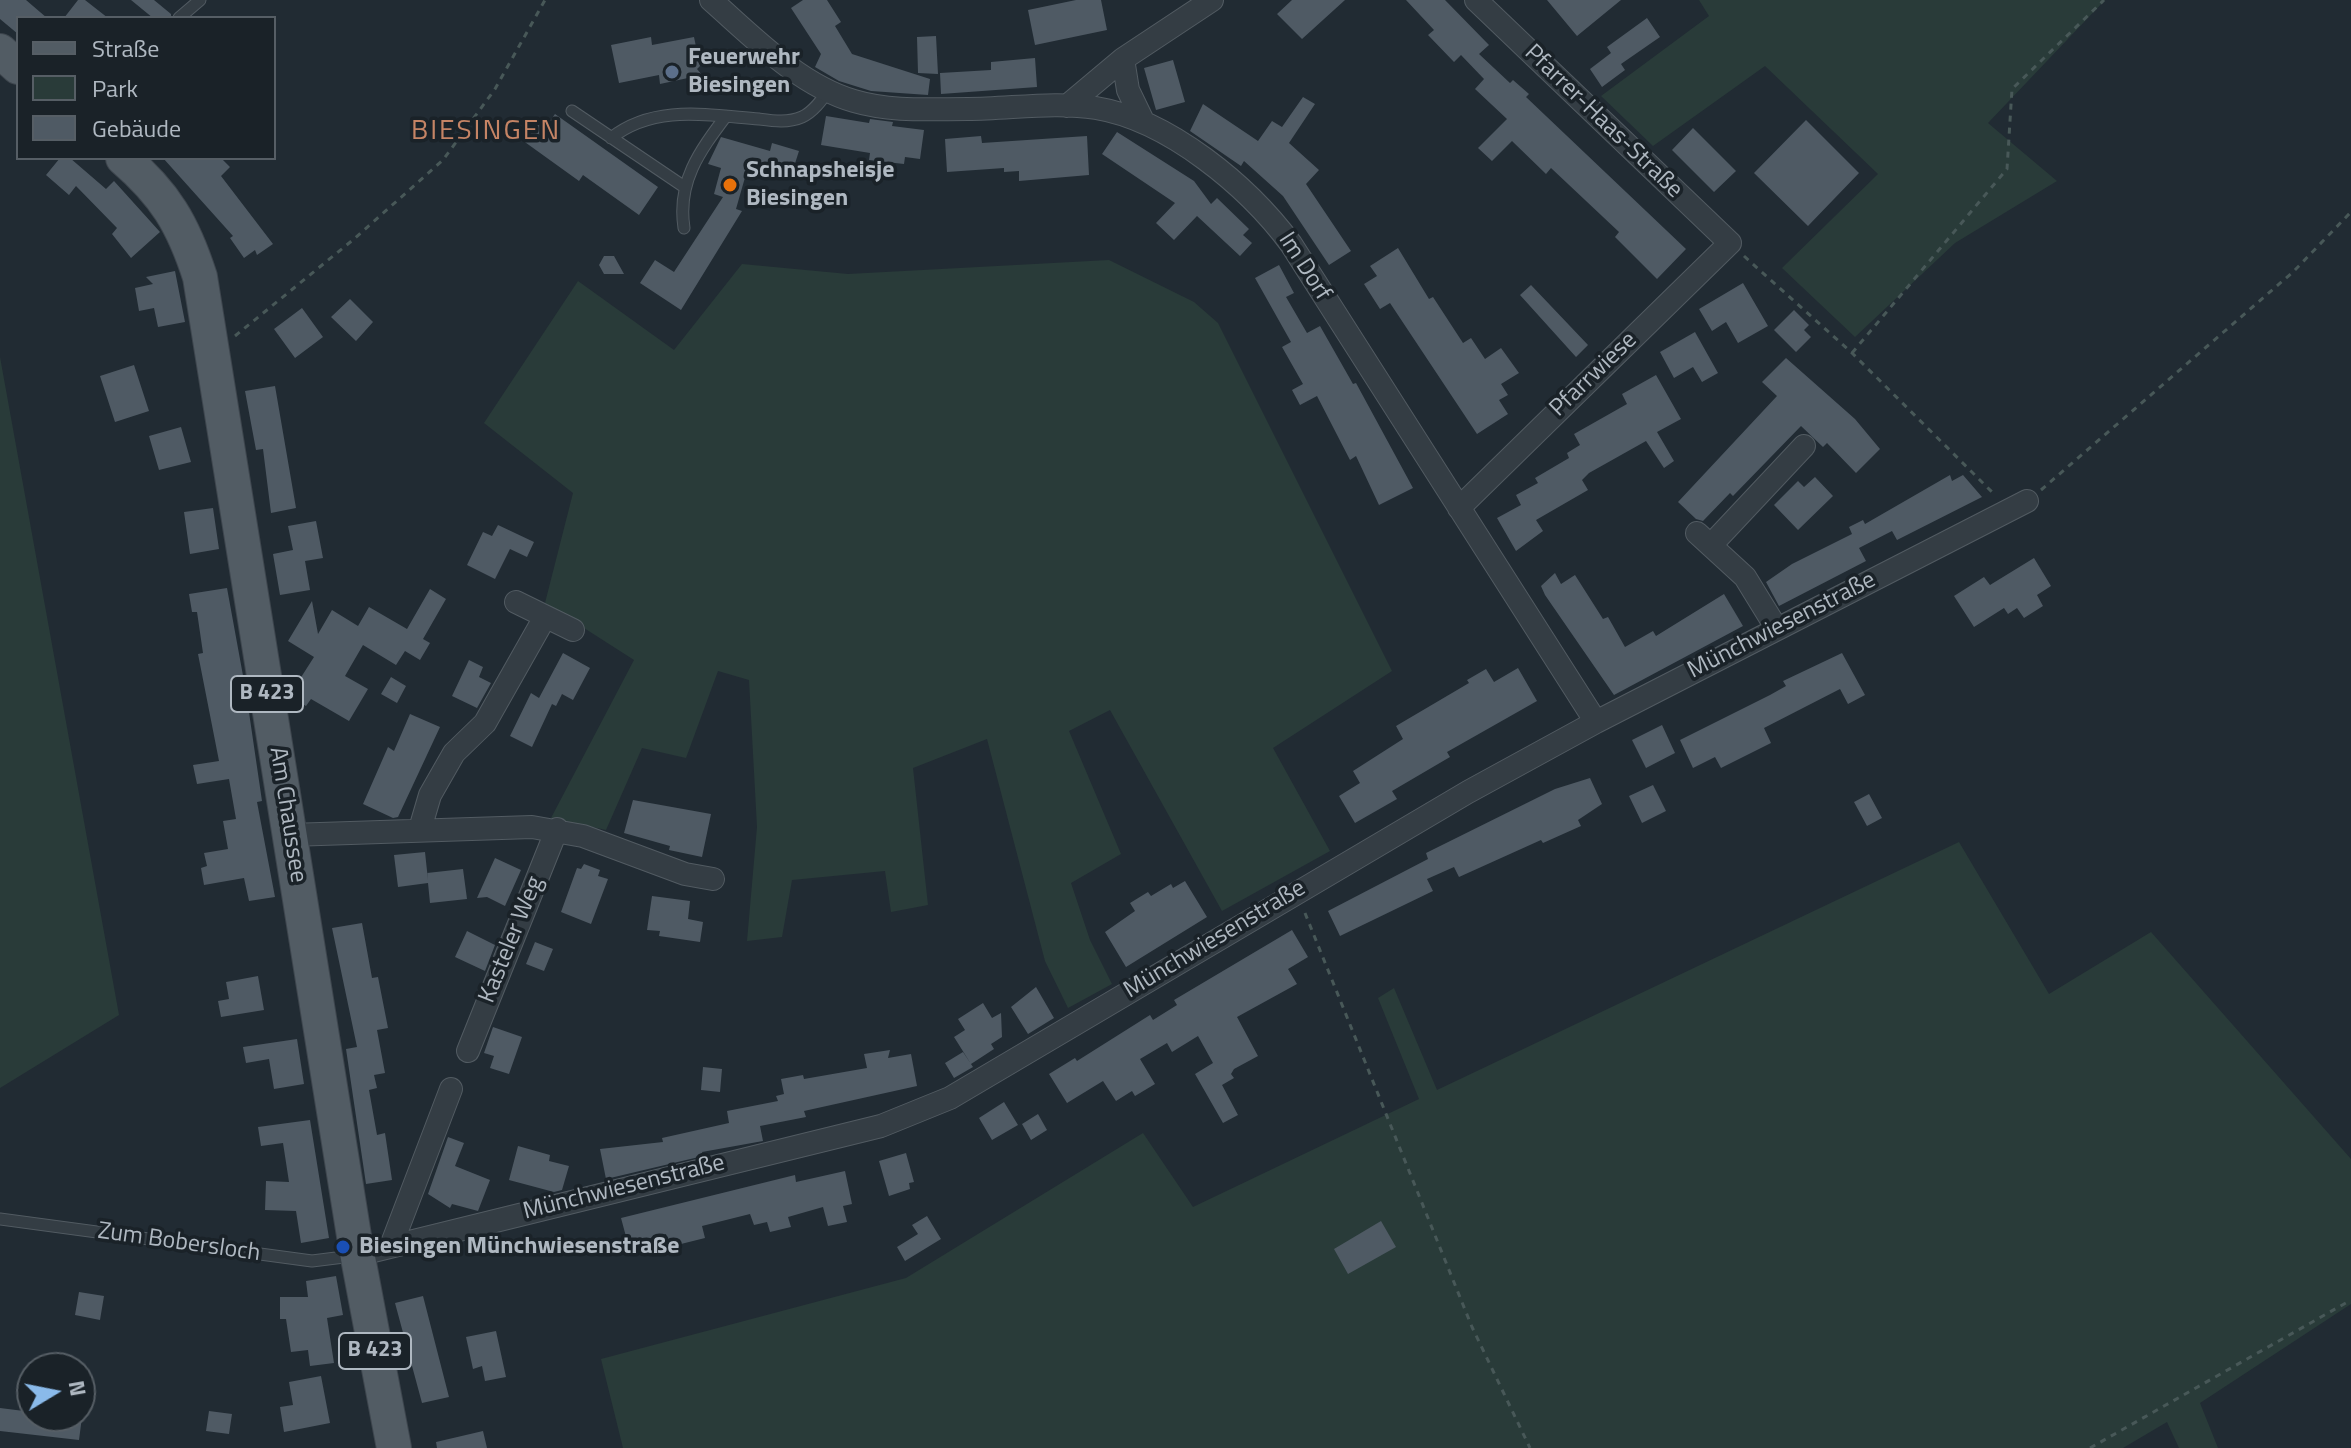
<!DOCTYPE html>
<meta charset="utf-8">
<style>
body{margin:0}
#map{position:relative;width:2351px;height:1448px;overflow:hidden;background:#212b33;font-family:"Titillium Web",sans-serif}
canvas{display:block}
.legend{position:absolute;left:16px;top:16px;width:260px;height:144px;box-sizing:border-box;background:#1a2228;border:2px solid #565e65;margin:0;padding:10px 14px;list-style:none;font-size:24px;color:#afb8c1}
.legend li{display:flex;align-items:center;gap:16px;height:40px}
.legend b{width:40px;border:2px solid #565e65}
.north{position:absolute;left:16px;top:1352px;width:80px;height:80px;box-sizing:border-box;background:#1a2228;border:2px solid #565e65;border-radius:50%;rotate:80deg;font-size:22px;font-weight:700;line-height:32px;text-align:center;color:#afb8c1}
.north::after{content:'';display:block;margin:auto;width:28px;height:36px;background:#8abaea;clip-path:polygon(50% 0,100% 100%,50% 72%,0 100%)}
</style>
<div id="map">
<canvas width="2351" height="1448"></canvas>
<ul class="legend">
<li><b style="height:10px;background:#525c64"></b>Straße</li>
<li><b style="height:22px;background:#293b39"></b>Park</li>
<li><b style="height:22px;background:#4f5a64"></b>Gebäude</li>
</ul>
<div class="north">N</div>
</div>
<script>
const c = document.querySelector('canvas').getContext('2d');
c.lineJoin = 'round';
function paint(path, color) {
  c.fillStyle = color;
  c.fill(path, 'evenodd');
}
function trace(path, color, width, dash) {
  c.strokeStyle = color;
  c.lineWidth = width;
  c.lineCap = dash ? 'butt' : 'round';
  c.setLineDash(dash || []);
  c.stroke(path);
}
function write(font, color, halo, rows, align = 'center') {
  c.font = font + ' "Titillium Web",sans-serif';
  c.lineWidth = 7;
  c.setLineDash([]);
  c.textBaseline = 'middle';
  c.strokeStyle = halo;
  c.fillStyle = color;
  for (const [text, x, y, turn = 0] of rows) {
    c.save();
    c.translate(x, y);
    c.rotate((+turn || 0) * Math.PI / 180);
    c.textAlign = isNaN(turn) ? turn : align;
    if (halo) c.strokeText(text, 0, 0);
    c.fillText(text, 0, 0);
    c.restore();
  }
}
paint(new Path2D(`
 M1699,0H2105L1988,123L2057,181L1955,243L1855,337L1782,268L1878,174L1765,66L1653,146L1601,96L1709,16Z
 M1109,260L1194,302L1218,323L1392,671L1273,748L1330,851L1222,911L1110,710L1069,731L1121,854L1071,883L1090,940L1112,984L1068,1008L1045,961L987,739L913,768L928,905L891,912L885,871L792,880L782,937L747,941L757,827L749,680L718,671L686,758L642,748L606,830L551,818L634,660L545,603L573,493L484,423L578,281L674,350L742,264L848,274Z
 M0,357L119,1015L0,1088Z
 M1959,842L2049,994L2151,932L2351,1159V1304L2200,1403L2218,1448H2179L2167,1422L2123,1448H623L601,1359L906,1278L1143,1133L1193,1207L1419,1099L1378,998L1394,988L1437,1090Z`), '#293b39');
paint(new Path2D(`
 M0,0H26L47,18H18V34L0,19Z
 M78,0H85L108,18H64Z
 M131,0H154L171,14V18H153Z
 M803,0H827L841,22L835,26L852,54L930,79L928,95L871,91L839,81L815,67L821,54L791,8Z
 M1076,0H1101L1107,30L1035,45L1028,10Z
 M1292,0H1345L1302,39L1277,14Z
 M1406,0H1445L1489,45L1479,54L1510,83L1513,80L1529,94L1526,97L1686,249L1657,279L1615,237L1619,232L1551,168L1546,174L1512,141L1492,161L1478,148L1507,119L1475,89L1484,79L1461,55L1454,62L1428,35L1434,30Z
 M1547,0H1621L1577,36Z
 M1647,18L1660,37L1621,64L1625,70L1602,87L1590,69L1611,53L1607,47Z
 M936,36L938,74L918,73L917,37Z
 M651,37L652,45L694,37L700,66L697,69L702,75L660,84L659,75L619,83L611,45Z
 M1035,58L1037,87L941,94L940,73L991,70V62Z
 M1173,60L1185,102L1156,110L1144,68Z
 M1303,97L1315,104L1289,143L1319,170L1306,184L1351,251L1329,265L1283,196L1244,161L1241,166L1190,131L1203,104L1258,141L1272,121L1282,127Z
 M555,114L658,187L639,215L583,175L579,181L522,140L536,119L546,126Z
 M826,116L869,123L870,119L893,122L892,126L924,130L920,159L905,157L904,164L869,160L870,153L821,145Z
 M1806,120L1859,173L1808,226L1754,173Z
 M1693,128L1736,171L1714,192L1672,150Z
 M1117,132L1194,181L1211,204L1217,198L1249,229L1243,235L1252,243L1240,256L1197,216L1174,240L1156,223L1175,203L1102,154Z
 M981,136L982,143L1087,136L1089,175L1019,181V171L1004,172V168L947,172L945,139Z
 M721,137L770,151L772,143L799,151L790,179L748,167L736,209L742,211L681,310L640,283L655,260L674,272L723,197L714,194L721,168L708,164Z
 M60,158H70L106,189L114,181L160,232L131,258L112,234L117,228L76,186L69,195L46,175Z
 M163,158H221L230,167L221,176L273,244L257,255L255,250L244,258L230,238L233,236Z
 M1398,248L1429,299L1433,297L1463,343L1471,338L1485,359L1501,348L1519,373L1501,384L1508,395L1499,400L1508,414L1477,434L1390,303L1380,309L1364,284L1377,276L1370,266Z
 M604,256H614L624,274H604L599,265Z
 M1279,265L1294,293L1286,297L1307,333L1320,326L1353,384L1356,383L1413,488L1379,505L1356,456L1350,460L1317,396L1300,405L1292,390L1303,384L1282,347L1291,342L1255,278Z
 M175,271L185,322L158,327L154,308L139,311L135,288L153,284L146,277Z
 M1743,283L1768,326L1738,343L1726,322L1712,331L1699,309Z
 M1531,285L1588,345L1576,357L1520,295Z
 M350,299L373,322L356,341L331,317Z
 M302,308L323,337L295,358L274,329Z
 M1794,310L1809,325L1804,330L1811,337L1796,352L1774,330Z
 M1695,332L1718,373L1702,382L1693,367L1674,378L1660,352Z
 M1786,358L1855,419L1880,449L1856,473L1827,443L1823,447L1801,426L1733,496L1730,493L1703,521L1696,519L1678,502L1777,396L1762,382Z
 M134,365L149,411L115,422L100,376Z
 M1656,375L1681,419L1657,432L1674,461L1664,468L1646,441L1589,473L1582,480L1588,490L1536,520L1543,531L1516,551L1497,518L1521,505L1516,495L1538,483L1535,478L1569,458L1567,453L1580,445L1574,434L1627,404L1622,394Z
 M275,386L296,508L271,513L263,449L256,450L245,391Z
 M181,427L191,462L159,470L149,436Z
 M1950,475L1952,481L1963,475L1982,497L1897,540L1892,531L1859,548L1866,561L1779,606L1766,582L1792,564L1852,534L1849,527L1863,520L1865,524Z
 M1815,477L1833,496L1798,530L1774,505L1798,481L1804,487Z
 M213,508L219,549L190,554L184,512Z
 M316,521L323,558L305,561L310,590L280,595L273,554L293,550L288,526Z
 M498,525L534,542L527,557L510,549L495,579L467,565L483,532L492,536Z
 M2034,558L2051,586L2037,595L2043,606L2024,618L2017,608L2008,614L2004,608L1974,627L1954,596L1984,577L1990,585Z
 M1555,573L1561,584L1575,575L1603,619L1608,617L1625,647L1653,631L1656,636L1724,594L1743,626L1614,695L1545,595L1541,586Z
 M227,588L246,692L262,801L257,802L275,897L249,901L244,878L204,885L201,868L207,866L204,853L228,849L223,821L236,819L229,779L197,784L193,765L219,761L198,654L203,653L197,612H192L189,594Z
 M430,589L446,599L423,639L430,643L420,660L405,651L396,665L363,645L345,676L368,689L349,721L311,699L306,706L289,696L314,657L288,641L312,601L318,634L332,610L358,626L369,607L407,629Z
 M563,653L590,668L573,700L562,694L556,706L552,704L532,747L510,736L531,693L539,698Z
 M1842,653L1865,695L1848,704L1840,689L1764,728L1771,743L1721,768L1715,757L1693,768L1680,740L1770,695L1786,686L1783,681Z
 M469,660L483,667L479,677L491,683L477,708L452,696Z
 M1518,668L1537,701L1447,752L1450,757L1392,791L1397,799L1355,823L1339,796L1360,783L1353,771L1403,739L1396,726L1469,683L1467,680L1486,669L1494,682Z
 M391,677L406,686L397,703L381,694Z
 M410,714L440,727L398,817L393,818L363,804L388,747L394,751Z
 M1662,725L1675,753L1646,768L1632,740Z
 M1590,778L1602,804L1578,820L1581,826L1543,843L1541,840L1459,877L1454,867L1427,879L1433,891L1340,936L1328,911L1428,859L1426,853L1555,789Z
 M1653,785L1666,811L1642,823L1629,796Z
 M1869,794L1882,818L1867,826L1854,802Z
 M633,800L711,814L702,857L669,850L670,846L624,833Z
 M425,852L428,880L427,873L463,869L467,899L430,903L428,883L398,887L394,855Z
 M495,858L521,870L505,906L487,897L477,898Z
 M584,864L600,870L598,876L608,879L591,924L561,912L577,868L581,869Z
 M1185,881L1207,917L1126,967L1105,932L1135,911L1130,903L1148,892L1151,896L1171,884L1173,888Z
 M652,896L690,901L688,919L703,922L700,942L659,936L660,931L647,930Z
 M362,923L372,978L378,977L388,1028L377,1030L385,1073L374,1075L377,1088L369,1090L377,1135L385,1133L392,1180L366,1184L346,1049L357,1047L332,928Z
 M1292,930L1308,957L1288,969L1297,984L1237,1017L1258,1056L1234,1069L1231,1074L1234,1078L1222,1085L1238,1115L1223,1123L1195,1074L1213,1063L1198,1036L1172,1052L1167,1043L1140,1059L1155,1084L1135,1096L1132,1091L1116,1101L1103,1081L1067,1103L1049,1074L1075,1058L1077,1061L1150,1015L1153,1020L1177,1005L1174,1000Z
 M467,931L495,945L485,971L455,957Z
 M535,942L553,949L544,971L526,964Z
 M258,976L264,1010L221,1017L218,1001L229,999L226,982Z
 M1036,987L1054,1018L1028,1034L1011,1007Z
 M983,1003L992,1018L1001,1013L1002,1037L991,1044L994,1049L971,1064L954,1037L965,1030L958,1019Z
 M493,1027L522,1037L509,1074L490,1068L494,1056L484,1053Z
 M297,1039L304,1084L274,1089L269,1059L246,1063L243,1047Z
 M890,1050L888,1058L911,1054L917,1086L804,1111L806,1117L760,1126L763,1141L702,1152L703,1156L606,1179L600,1149L663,1142L662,1138L729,1123L727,1111L778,1101L776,1096L784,1094L781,1079L803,1075L804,1079L867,1068L864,1054Z
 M963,1052L973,1067L954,1078L945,1063Z
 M703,1067L722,1069L720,1092L701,1090Z
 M1004,1102L1018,1125L992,1140L979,1118Z
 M1038,1114L1047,1130L1031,1140L1022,1124Z
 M310,1120L329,1238L301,1243L296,1211L265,1210L266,1181L289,1182L283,1143L261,1146L258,1127Z
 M448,1137L464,1143L455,1166L490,1180L478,1211L452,1204L450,1208L428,1194Z
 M518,1146L550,1155L549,1161L569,1166L562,1190L554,1192L509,1180Z
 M906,1153L914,1182L909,1183L910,1189L889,1196L879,1161Z
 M845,1171L852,1204L843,1206L847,1222L828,1226L823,1207L788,1217L791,1227L770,1232L767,1222L754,1225L750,1214L702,1226L705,1238L669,1247L666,1234L628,1244L621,1218L795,1175L796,1182Z
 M927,1216L941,1239L905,1261L897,1247L918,1234L912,1225Z
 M1381,1221L1396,1247L1348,1274L1334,1249Z
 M336,1276L343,1315L327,1318L334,1363L310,1366L308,1350L291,1352L286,1319H280V1297H308L306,1281Z
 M79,1292L104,1296L100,1320L75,1315Z
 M423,1296L449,1397L422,1403L395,1303Z
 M496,1331L506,1377L485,1381L482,1366L473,1369L466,1337Z
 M321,1376L330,1423L284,1432L280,1407L293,1405L289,1382Z
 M0,1408L32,1412V1416L82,1417L79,1440L0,1431Z
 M209,1411L232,1414L229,1434L206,1431Z
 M483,1431L487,1448H437L436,1442Z`), '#4f5a64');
const service = new Path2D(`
 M179,18L200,0
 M572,111L683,186
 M611,138C654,104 708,115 759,119C774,121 788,123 802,117C813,112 821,101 828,91
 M684,228C677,182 699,152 726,116
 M0,1219L312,1261L352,1256`);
const minor = new Path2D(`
 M711,0C753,37 799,85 854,101C891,112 930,109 968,109C1010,109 1055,101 1096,108C1169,120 1248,186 1291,244L1596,722
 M1123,59L1128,90L1142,119
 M1067,106L1123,59L1212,0
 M1459,508L1730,243L1476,0
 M1697,533L1745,577L1777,629
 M1712,544L1804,446
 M516,602L573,630
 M420,829L430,795L454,753L485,723L545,617
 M290,835L532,827L583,836L685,874L713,879
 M468,1051L557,829
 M391,1246L451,1089
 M357,1255L881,1126L950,1098L1468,792L1596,722L2027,501`);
const primary = new Path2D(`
 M0,51L18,67
 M123,158C165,194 183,224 200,277L355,1242L394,1448`);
trace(service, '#525b62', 13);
trace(minor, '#525b62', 24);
trace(primary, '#3e464e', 36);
trace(new Path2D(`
 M1744,256L1852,353L1993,493
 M235,336L354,239L443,160L495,89L545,0
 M1852,353L2007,169L2012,89L2104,0
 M2041,490L2293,272L2351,212
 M1305,913L1472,1327L1530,1448
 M2090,1448L2351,1300`), '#485858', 3, [6, 6]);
trace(service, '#343d44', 11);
trace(minor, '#343d44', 22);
trace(primary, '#525c64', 34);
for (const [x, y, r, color] of [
 [672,72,8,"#5c6f8a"],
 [730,185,8,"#e8710a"],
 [343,1247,8,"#1a4fb4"]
]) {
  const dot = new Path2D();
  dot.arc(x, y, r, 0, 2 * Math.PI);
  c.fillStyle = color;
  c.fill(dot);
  trace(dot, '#1a2228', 3);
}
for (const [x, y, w] of [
 [267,694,72],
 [375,1351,72]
]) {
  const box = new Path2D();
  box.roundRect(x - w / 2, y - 18, w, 36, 6);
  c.fillStyle = '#1a2228';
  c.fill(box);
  trace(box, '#afb8c1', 2);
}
write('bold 22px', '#afb8c1', null, [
 ["B 423",267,694],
 ["B 423",375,1351]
]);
write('bold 24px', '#afb8c1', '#1a2228', [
 ["Feuerwehr",688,58],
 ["Biesingen",688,86],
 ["Schnapsheisje",746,171],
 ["Biesingen",746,199],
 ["Biesingen Münchwiesenstraße",359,1247]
], 'left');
write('24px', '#afb8c1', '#1a2228', [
 ["Pfarrer-Haas-Straße",1603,122,44],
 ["Im Dorf",1304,267,57],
 ["Pfarrwiese",1594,375,-44],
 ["Münchwiesenstraße",1782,626,-27],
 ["Am Chaussee",287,815,81],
 ["Kasteler Weg",512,940,-68],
 ["Münchwiesenstraße",1215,940,-31],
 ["Münchwiesenstraße",624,1188,-14],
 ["Zum Bobersloch",179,1243,8]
]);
c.letterSpacing = '2px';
write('28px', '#c58465', '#1a2228', [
 ["BIESINGEN",486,132]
]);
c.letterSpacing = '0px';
</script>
